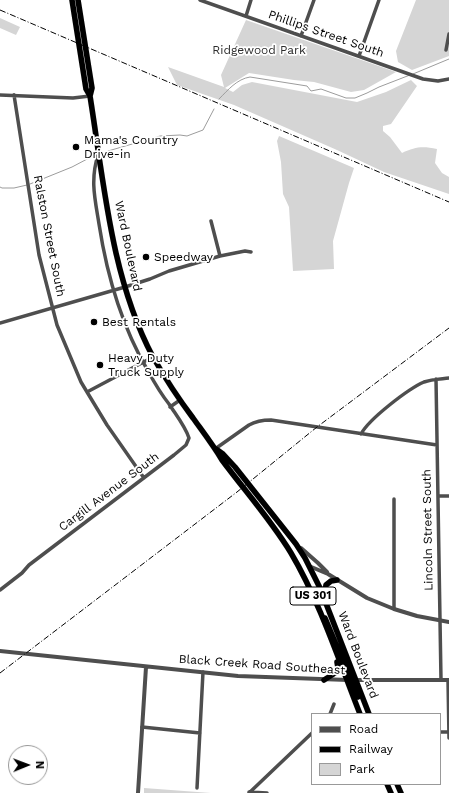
<!DOCTYPE html>
<style>
body{margin:0}
#map{position:relative;width:449px;height:793px;overflow:hidden;background:#fff;font-family:"Work Sans",sans-serif}
canvas{display:block}
.legend{position:absolute;left:311px;top:713px;width:130px;height:72px;box-sizing:border-box;background:#fff;border:1px solid #999;margin:0;padding:5px 7px;list-style:none;font-size:12px;color:#000}
.legend li{display:flex;align-items:center;gap:8px;height:20px}
.legend b{width:20px;border:1px solid #999}
.north{position:absolute;left:8px;top:745px;width:40px;height:40px;box-sizing:border-box;background:#fff;border:1px solid #999;border-radius:50%;rotate:89deg;font-size:11px;font-weight:700;line-height:16px;text-align:center;color:#000}
.north::after{content:'';display:block;margin:auto;width:14px;height:18px;background:#000;clip-path:polygon(50% 0,100% 100%,50% 72%,0 100%)}
</style>
<div id="map">
<canvas width="449" height="793"></canvas>
<ul class="legend">
<li><b style="height:5px;background:#4e4e4e"></b>Road</li>
<li><b style="height:5px;background:#000"></b>Railway</li>
<li><b style="height:11px;background:#d5d5d5"></b>Park</li>
</ul>
<div class="north">N</div>
</div>
<script>
const c = document.querySelector('canvas').getContext('2d');
c.lineJoin = 'round';
function paint(path, color) {
  c.fillStyle = color;
  c.fill(path, 'evenodd');
}
function trace(path, color, width, dash) {
  c.strokeStyle = color;
  c.lineWidth = width;
  c.lineCap = dash ? 'butt' : 'round';
  c.setLineDash(dash || []);
  c.stroke(path);
}
function write(font, color, halo, rows, align = 'center') {
  c.font = font + ' "Work Sans",sans-serif';
  c.lineWidth = 3.5;
  c.setLineDash([]);
  c.textBaseline = 'middle';
  c.strokeStyle = halo;
  c.fillStyle = color;
  for (const [text, x, y, turn = 0] of rows) {
    c.save();
    c.translate(x, y);
    c.rotate((+turn || 0) * Math.PI / 180);
    c.textAlign = isNaN(turn) ? turn : align;
    if (halo) c.strokeText(text, 0, 0);
    c.fillText(text, 0, 0);
    c.restore();
  }
}
paint(new Path2D(`
 M416,0H449V56L412,70L398,62L396,51Z
 M0,18L20,27L16,35L0,28Z
 M246,20L396,72L364,90L351,92L314,82L294,80L249,73L225,88L233,92L242,85L252,82L357,102L386,92L411,80L417,86L391,124L383,126V131L390,137L402,153C415,147 422,146 437,149L435,163L442,173L449,177V194L384,172L337,150L234,105L177,85L168,67L224,87L221,75Z
 M279,136L354,168L349,183L333,241L334,269L293,271L289,207L283,194L281,162L277,141Z
 M144,788L211,793H144Z`), '#d5d5d5');
trace(new Path2D(`
 M413,74L449,59
 M219,99C228,90 237,79 250,77L307,86L311,91L321,89L346,98H355L367,93L379,87L410,75
 M108,151L160,136L180,135L187,136L203,130L214,109
 M30,184L72,167L91,157
 M0,187L2,188H14L27,185`), '#9c9c9c', 1);
const trunk = new Path2D(`
 M72,0L86,89L90,96
 M78,0L92,88L90,96C104,183 111,278 153,357C165,378 178,398 193,418C203,432 213,445 222,460C245,491 271,520 291,553C320,602 339,661 360,714
 M216,449L223,454L235,467L296,544L305,558L320,588L369,714
 M324,596L326,585L331,581L337,580
 M325,618L358,697
 M324,680L335,673L338,668L337,662
 M387,784L391,793
 M397,784L401,793`);
trace(trunk, '#dbdbdb', 6);
trace(new Path2D(`
 M200,0L423,79L438,81L449,79
 M246,16L251,0
 M301,36L314,0
 M446,50L449,34
 M359,56L379,0
 M0,95L73,98L90,96
 M14,95L39,255L57,325L81,382L87,392L107,425L144,478
 M211,221L220,256
 M0,323L125,287L150,279L169,271L220,256L245,251L251,252
 M436,379L441,680
 M87,392L153,357
 M170,407L180,400
 M361,434C369,419 408,389 424,382C432,379 441,379 449,378
 M215,449L249,425C256,421 262,420 271,420L437,445
 M438,496H449
 M394,499V609
 M0,590L22,573L29,565L174,455L186,445L189,438C185,426 176,415 169,404C161,394 154,382 148,371C121,325 107,276 99,224C95,199 90,180 98,155
 M448,680L449,738
 M330,714L334,704
 M142,727L200,733
 M440,732H449
 M197,788L203,672
 M249,792L267,793
 M249,793L312,733`), '#4e4e4e', 3.5);
trace(new Path2D(`
 M301,548L318,563L327,572
 M309,566L328,574L367,598L394,609L417,616L449,622
 M0,651L238,676L348,680
 M355,680H449
 M138,793L146,667`), '#4e4e4e', 4);
trace(trunk, '#000', 5.5);
trace(new Path2D(`
 M0,10L449,202
 M0,673L237,492L317,427L449,328`), '#000', 1, [6, 2, 1, 2]);
for (const [x, y, r, color] of [
 [76,147,4,"#000"],
 [146,257,4,"#000"],
 [94,322,4,"#000"],
 [100,365,4,"#000"]
]) {
  const dot = new Path2D();
  dot.arc(x, y, r, 0, 2 * Math.PI);
  c.fillStyle = color;
  c.fill(dot);
  trace(dot, '#fff', 1.5);
}
for (const [x, y, w] of [
 [313,596,46]
]) {
  const box = new Path2D();
  box.roundRect(x - w / 2, y - 9, w, 18, 3);
  c.fillStyle = '#fff';
  c.fill(box);
  trace(box, '#000', 1);
}
write('bold 11px', '#000', null, [
 ["US 301",313,596]
]);
write('12px', '#000', '#fff', [
 ["Phillips Street South",326,34,19],
 ["Ralston Street South",49,236,79],
 ["Ward Boulevard",128,246,78],
 ["Cargill Avenue South",109,492,-37],
 ["Lincoln Street South",428,530,-91],
 ["Ward Boulevard",358,655,69],
 ["Black Creek Road Southeast",262,665,4]
]);
write('12px', '#2c2c2c', '#fff', [
 ["Ridgewood Park",259,50]
]);
write('12px', '#000', '#fff', [
 ["Mama's Country",84,140],
 ["Drive-in",84,154],
 ["Speedway",154,257],
 ["Best Rentals",102,322],
 ["Heavy Duty",108,358],
 ["Truck Supply",108,372]
], 'left');
</script>
